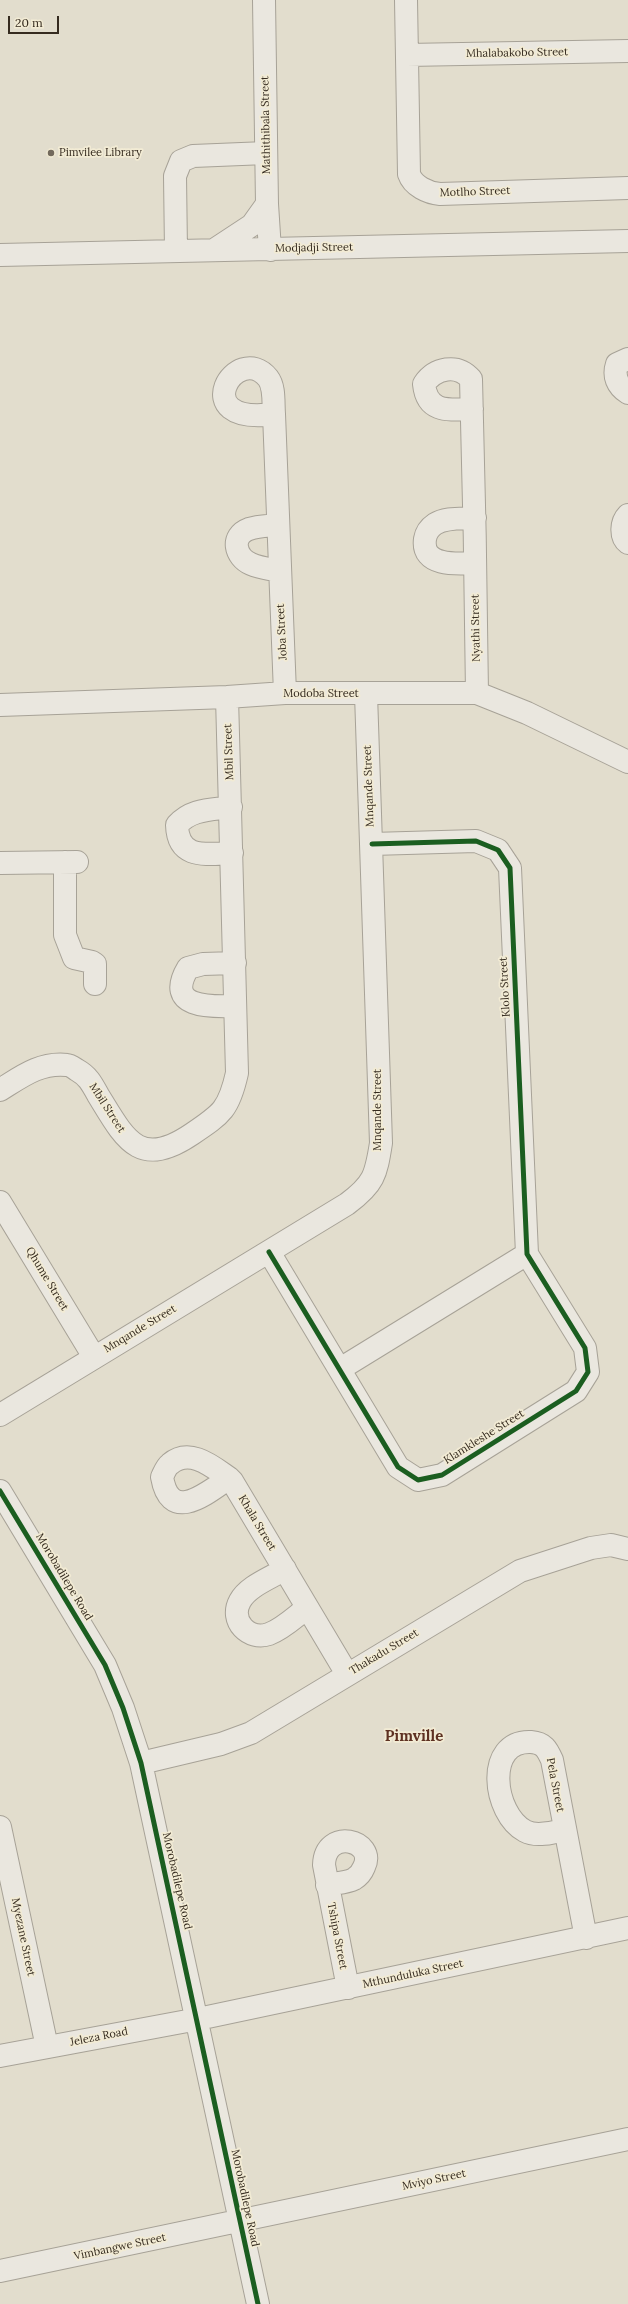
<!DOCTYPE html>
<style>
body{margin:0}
#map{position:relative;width:628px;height:2304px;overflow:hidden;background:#e2ddcd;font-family:Lora,serif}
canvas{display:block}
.scale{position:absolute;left:8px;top:16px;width:51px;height:18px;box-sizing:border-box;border:2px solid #352b1f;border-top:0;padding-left:5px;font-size:12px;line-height:14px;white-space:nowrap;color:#352b1f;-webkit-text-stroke:3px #f2ebd4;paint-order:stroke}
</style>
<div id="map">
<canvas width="628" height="2304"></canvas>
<div class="scale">20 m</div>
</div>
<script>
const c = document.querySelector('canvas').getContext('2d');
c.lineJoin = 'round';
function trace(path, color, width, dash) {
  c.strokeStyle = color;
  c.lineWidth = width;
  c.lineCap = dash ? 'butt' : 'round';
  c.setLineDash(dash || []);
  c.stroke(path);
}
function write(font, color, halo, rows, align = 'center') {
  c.font = font + ' Lora,serif';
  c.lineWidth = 3.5;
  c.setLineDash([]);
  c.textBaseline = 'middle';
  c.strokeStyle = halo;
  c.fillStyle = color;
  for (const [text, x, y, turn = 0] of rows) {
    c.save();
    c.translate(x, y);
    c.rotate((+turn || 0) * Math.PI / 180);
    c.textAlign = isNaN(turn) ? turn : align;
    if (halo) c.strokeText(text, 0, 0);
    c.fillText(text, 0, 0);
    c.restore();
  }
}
const minor = new Path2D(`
 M264,0L267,204L270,250
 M406,0L409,174C413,186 428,193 440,194L628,188
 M407,55L628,51
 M214,250L252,225L267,204
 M176,251L175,176L181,161L193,156L266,153
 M0,255L628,241
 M628,359L617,364C613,376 617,386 628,393
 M472,409C448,410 427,413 424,384C435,368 457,363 471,379C474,484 476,589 477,693
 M274,414C184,426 237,340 268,378C275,387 273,403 274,414L285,693
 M628,515C621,522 620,537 628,543
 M475,518C462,519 446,517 435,524C429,528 426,533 425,539C421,567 458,564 475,563
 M277,525C268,526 258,526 249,529C230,536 235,557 251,564C260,568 270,569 279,571
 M0,705L227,697L285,693H477L527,713L628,762
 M231,807C210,810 191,809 177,825C178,860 206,854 232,853
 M65,862V935L74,958L92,962L95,964V984
 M0,863L77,862
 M235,963L203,964L188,968C164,1008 210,1007 235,1006
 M0,1090C21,1077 40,1062 67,1065C70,1065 74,1068 77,1070C88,1076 92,1084 98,1095C125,1139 139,1170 192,1134C222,1114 229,1109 237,1073L227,697
 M0,1202L94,1357
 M269,1252L398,1467L418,1480L442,1475L576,1391L588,1372L585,1348L527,1254L510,868L498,850L476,841L372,844
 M340,1369L527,1254
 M0,1415L347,1204C374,1184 376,1175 381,1143L366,694
 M229,1478C206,1494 170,1524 162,1477C164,1473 166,1467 170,1464C190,1447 213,1467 229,1478L232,1481L347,1674
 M0,1491L105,1665L123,1708L141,1763L258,2304
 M285,1569C271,1578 248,1586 240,1601C229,1621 249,1641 269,1634C283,1629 296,1616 307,1608
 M141,1763L221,1744L251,1733L520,1571L591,1548L611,1545L628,1549
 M0,1827L47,2047
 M564,1830C552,1833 536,1837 525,1831C493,1814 484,1740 531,1742C544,1743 547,1749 552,1760L586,1938
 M327,1885C336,1883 346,1883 354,1879C359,1876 362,1872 364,1867C377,1840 325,1827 324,1865L348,1988
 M0,2056L198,2019L628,1928
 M0,2271L628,2139`);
trace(minor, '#a7a297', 24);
trace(minor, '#eae7df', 22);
trace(new Path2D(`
 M269,1252L398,1467L418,1480L442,1475L576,1391L588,1372L585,1348L527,1254L510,868L498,850L476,841L372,844
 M0,1491L105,1665L123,1708L141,1763L258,2304`), '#1b5e20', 5);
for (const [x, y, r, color] of [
 [51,153,4,"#72695c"]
]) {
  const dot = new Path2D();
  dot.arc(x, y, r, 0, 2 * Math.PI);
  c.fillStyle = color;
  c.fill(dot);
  trace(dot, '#f2ebd4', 1.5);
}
write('11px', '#352b1f', '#f2ebd4', [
 ["Mhalabakobo Street",517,53,-1],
 ["Mathithibala Street",266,125,-91],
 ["Motlho Street",475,192,-2],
 ["Modjadji Street",314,248,-1],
 ["Nyathi Street",476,628,-91],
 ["Joba Street",282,632,-93],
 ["Modoba Street",321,694],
 ["Mbil Street",229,752,-92],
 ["Mnqande Street",369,786,-92],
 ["Klolo Street",505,987,-93],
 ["Mbil Street",107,1108,57],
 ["Mnqande Street",378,1110,-90],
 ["Qhume Street",47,1279,59],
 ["Mnqande Street",140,1329,-31],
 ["Klamkleshe Street",484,1437,-32],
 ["Khala Street",257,1523,59],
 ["Morobadilepe Road",64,1577,59],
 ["Thakadu Street",384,1652,-31],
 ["Pela Street",555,1785,79],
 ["Morobadilepe Road",177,1881,77],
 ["Tshipa Street",337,1936,79],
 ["Myezane Street",23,1937,78],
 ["Mthunduluka Street",413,1974,-12],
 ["Jeleza Road",99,2037,-11],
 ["Mviyo Street",434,2180,-12],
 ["Morobadilepe Road",245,2198,78],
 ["Vimbangwe Street",120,2247,-12]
]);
write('11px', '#352b1f', '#f2ebd4', [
 ["Pimvilee Library",59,153]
], 'left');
write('bold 15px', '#5e3122', '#f2ebd4', [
 ["Pimville",414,1737]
]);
</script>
